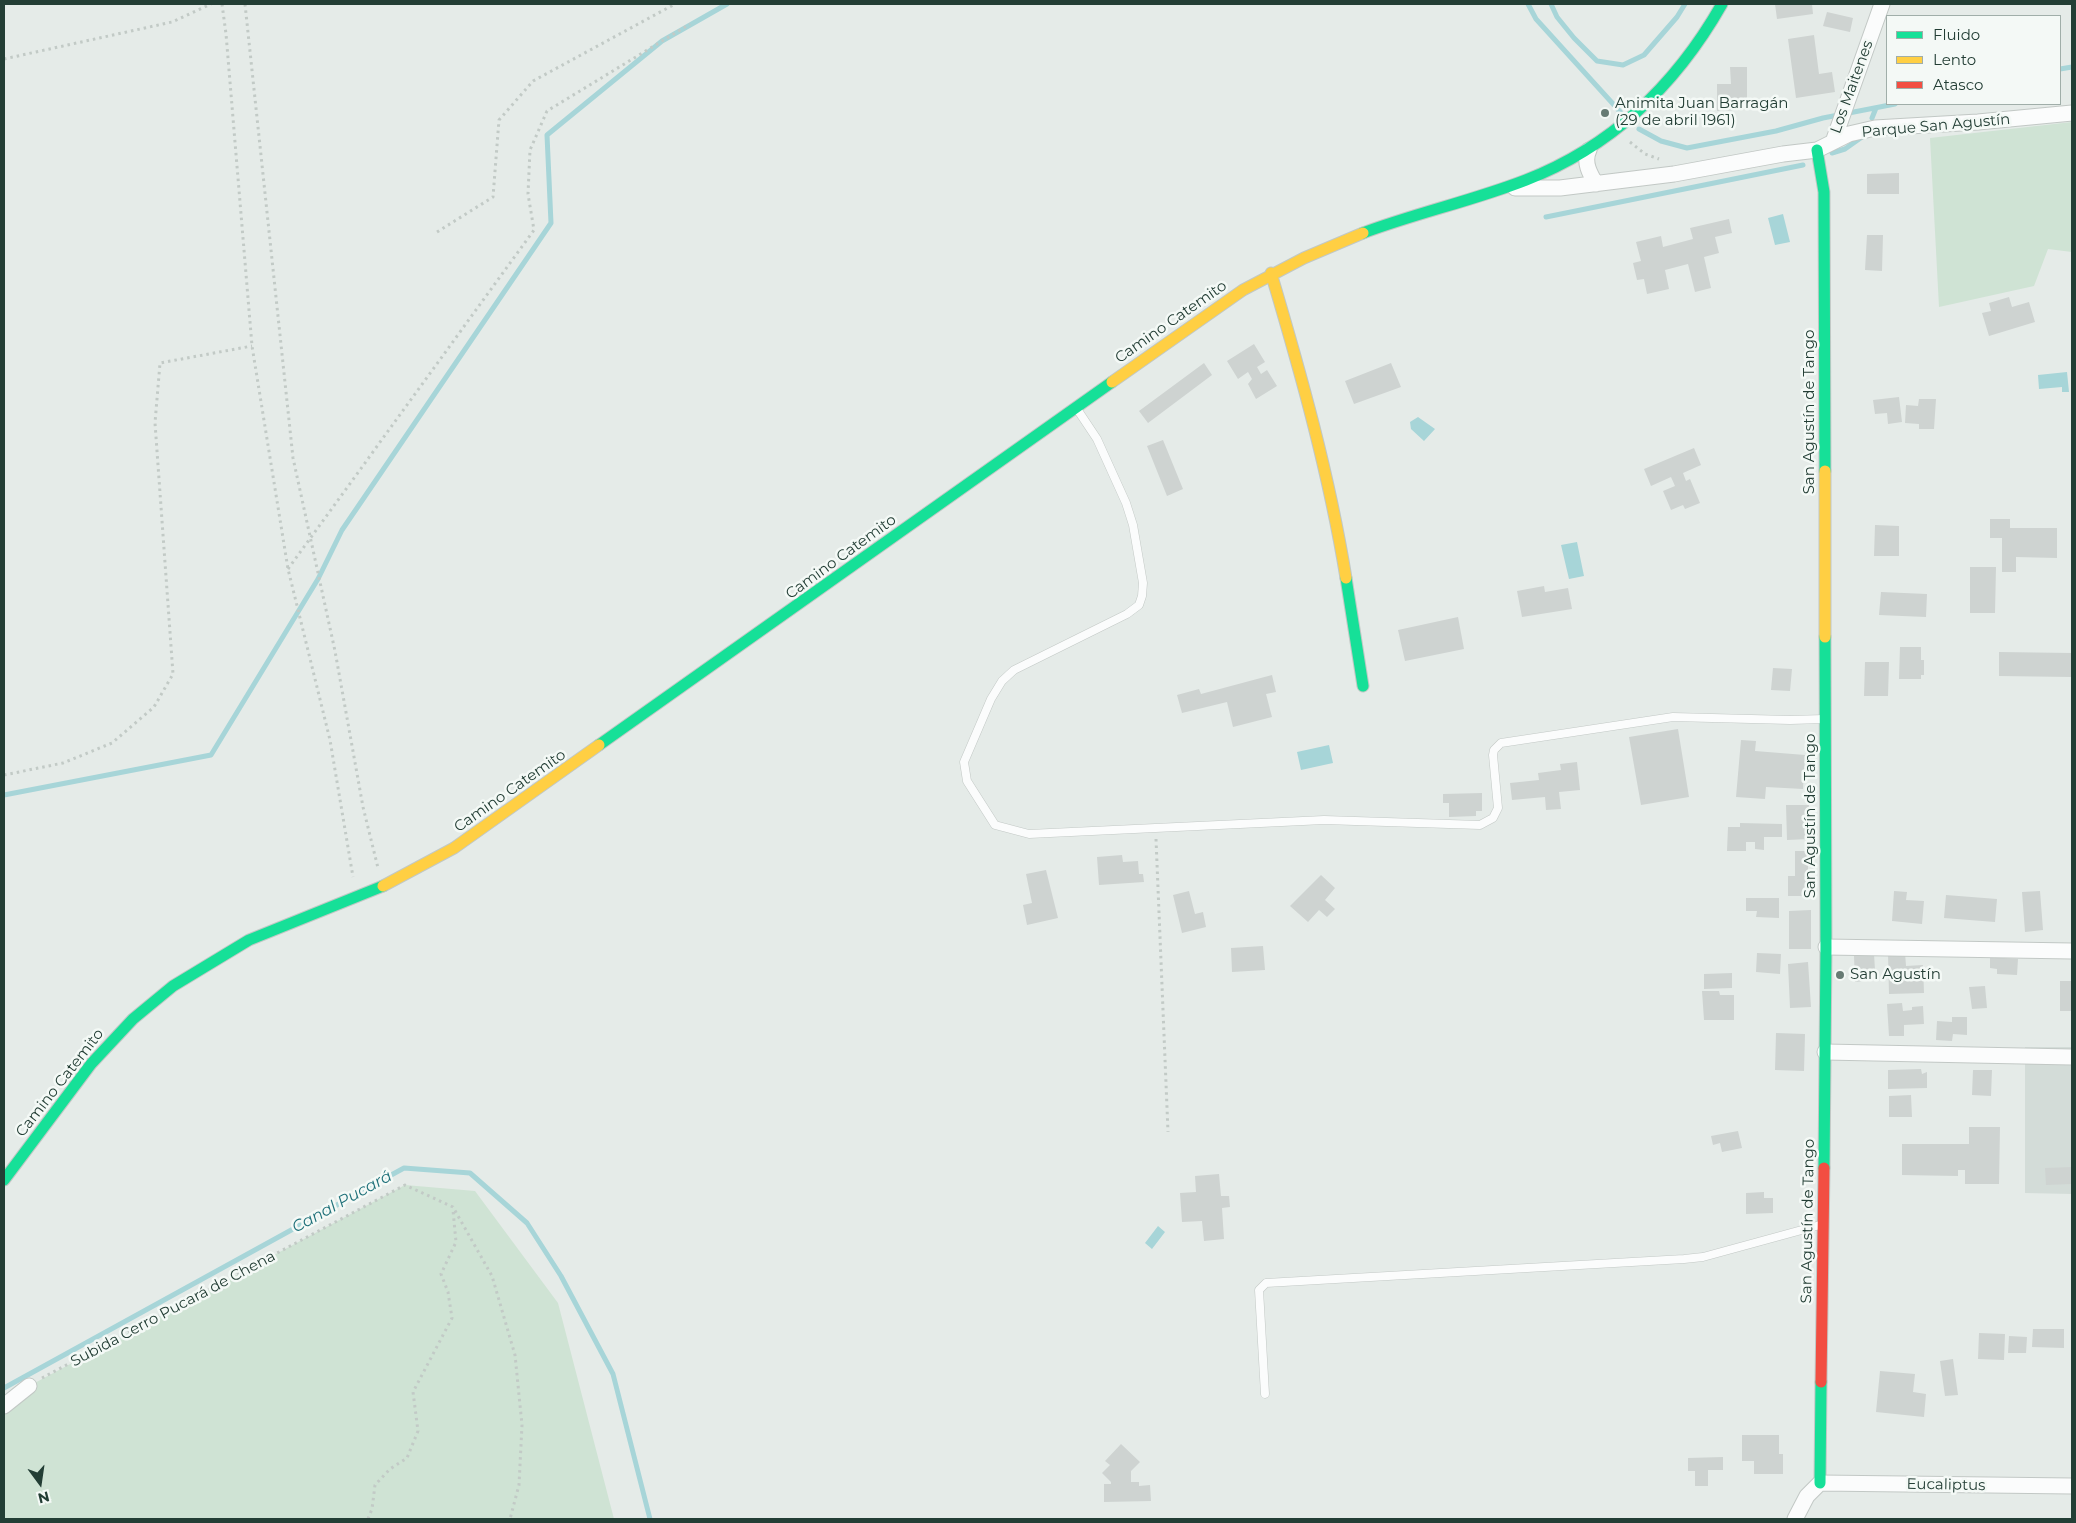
<!DOCTYPE html>
<meta charset="utf-8">
<style>
body{margin:0}
#map{position:relative;width:2076px;height:1523px;overflow:hidden;background:#e5ebe8;font-family:Montserrat,sans-serif}
canvas{display:block}
.frame{position:absolute;inset:0;border:5px solid #233e35;pointer-events:none}
.legend{position:absolute;left:1886px;top:15px;width:175px;height:90px;box-sizing:border-box;background:#f4f9f6;border:1px solid #a0aea9;margin:0;padding:6px 9px;list-style:none;font-size:15px;color:#233e35}
.legend li{display:flex;align-items:center;gap:10px;height:25px}
.legend b{width:25px;border:1px solid #a0aea9}
.north{position:absolute;left:15px;top:1458px;width:50px;height:50px;-webkit-text-stroke:4px #f4f9f6;paint-order:stroke;rotate:166deg;font-size:14px;font-weight:700;line-height:20px;text-align:center;color:#233e35}
.north::after{content:'';display:block;margin:auto;width:18px;height:22px;background:#233e35;clip-path:polygon(50% 0,100% 100%,50% 72%,0 100%)}
</style>
<div id="map">
<canvas width="2076" height="1523"></canvas>
<div class="frame"></div>
<ul class="legend">
<li><b style="height:6px;background:#16e098"></b>Fluido</li>
<li><b style="height:6px;background:#ffcf43"></b>Lento</li>
<li><b style="height:6px;background:#f24e42"></b>Atasco</li>
</ul>
<div class="north">N</div>
</div>
<script>
const c = document.querySelector('canvas').getContext('2d');
c.lineJoin = 'round';
function paint(path, color) {
  c.fillStyle = color;
  c.fill(path, 'evenodd');
}
function trace(path, color, width, dash) {
  c.strokeStyle = color;
  c.lineWidth = width;
  c.lineCap = dash ? 'butt' : 'round';
  c.setLineDash(dash || []);
  c.stroke(path);
}
function write(font, color, halo, rows, align = 'center') {
  c.font = font + ' Montserrat,sans-serif';
  c.lineWidth = 5;
  c.setLineDash([]);
  c.textBaseline = 'middle';
  c.strokeStyle = halo;
  c.fillStyle = color;
  for (const [text, x, y, turn = 0] of rows) {
    c.save();
    c.translate(x, y);
    c.rotate((+turn || 0) * Math.PI / 180);
    c.textAlign = isNaN(turn) ? turn : align;
    if (halo) c.strokeText(text, 0, 0);
    c.fillText(text, 0, 0);
    c.restore();
  }
}
paint(new Path2D(`
 M2025,1047H2072V1194L2025,1193Z`), '#d3dcd8');
paint(new Path2D(`
 M2072,122V252L2048,249L2034,286L1939,307L1930,138Z
 M405,1185L475,1191L558,1303L614,1519H4V1406L29,1386Z`), '#cfe3d4');
paint(new Path2D(`
 M1783,214L1790,242L1775,245L1768,218Z
 M2067,372L2069,392H2062V387L2039,389L2038,375Z
 M1418,417L1435,429L1424,441L1411,429L1410,422Z
 M1577,542L1584,576L1569,579L1561,545Z
 M1329,745L1333,763L1301,770L1297,752Z
 M1158,1226L1165,1232L1152,1249L1145,1243Z`), '#a7d5d8');
trace(new Path2D(`
 M1528,4L1536,19L1624,116
 M1551,4L1557,17L1574,38L1597,61L1623,65L1644,55L1677,17L1685,4
 M2060,69L2072,67
 M1872,118L1876,108
 M1639,129L1661,141L1687,148L1776,131L1823,118L1895,104
 M1832,153L1845,149L1862,137
 M1546,217L1803,165
 M4,795L211,755L318,579L342,530L551,223L547,135L662,41L727,4
 M4,1388L404,1168L470,1173L527,1223L561,1276L613,1374L650,1519`), '#a7d5d8', 5);
paint(new Path2D(`
 M1775,4H1812L1813,14L1777,19Z
 M1827,12L1853,18L1850,32L1823,26Z
 M1814,35L1819,74L1832,72L1835,92L1796,98L1788,39Z
 M1730,67H1747V110L1717,111V84H1731Z
 M1899,173V194H1867V174Z
 M1729,219L1732,233L1715,237L1719,253L1704,257L1711,288L1695,292L1688,264L1665,270L1669,289L1647,294L1644,279L1637,280L1633,263L1641,261L1636,242L1661,236L1663,247L1693,239L1690,228Z
 M1867,235H1883L1882,271L1865,270Z
 M2009,297L2012,307L2029,302L2035,322L1989,336L1982,313L1991,311L1989,303Z
 M1254,344L1265,362L1257,367L1261,374L1267,370L1277,386L1256,399L1248,384L1252,379L1248,372L1238,379L1227,361Z
 M1204,363L1212,375L1148,423L1139,411Z
 M1391,363L1401,387L1354,404L1345,381Z
 M1899,397L1902,422L1888,424L1887,413L1875,414L1873,400Z
 M1919,399H1936L1934,429H1919V424L1905,423L1906,405L1918,406Z
 M1163,440L1183,489L1167,496L1147,446Z
 M1694,448L1701,465L1683,473L1686,481L1690,479L1700,503L1685,509L1683,505L1671,510L1663,491L1675,486L1671,477L1651,486L1644,469Z
 M1990,519H2010V528H2057V558L2016,557V572H2002V538H1990Z
 M1875,525L1899,526V556H1874Z
 M1970,567H1996L1995,613H1970Z
 M1544,586L1545,592L1568,588L1572,609L1522,617L1517,591Z
 M1881,592L1927,594L1926,617L1879,615Z
 M1458,617L1464,649L1405,661L1398,630Z
 M1900,647H1921V660H1924V675H1921V679H1899Z
 M1999,652L2072,653L2071,677L1999,676Z
 M1865,662H1889L1888,696H1864Z
 M1773,668L1792,669L1790,691L1771,690Z
 M1272,675L1276,692L1266,694L1272,717L1233,727L1227,702L1182,713L1177,695L1199,689L1201,694Z
 M1678,729L1689,797L1641,805L1629,737Z
 M1741,740L1756,741L1755,751L1805,755L1803,789L1766,787L1765,799L1736,797Z
 M1577,762L1580,790L1559,792L1561,809L1546,810L1545,797L1512,800L1510,783L1539,780L1538,773L1561,770L1560,764Z
 M1482,793V811H1476V816L1449,817V803H1443V794Z
 M1786,805H1809V839L1787,840Z
 M1740,823L1782,824V837H1764V850L1755,849V842H1746V851H1727L1728,827H1740Z
 M1795,851H1808V896H1788V876H1795Z
 M1122,855L1123,862L1138,861L1139,874H1143L1144,882L1099,885L1097,857Z
 M1046,870L1058,918L1027,925L1023,905L1032,903L1026,874Z
 M1321,875L1335,888L1325,900L1335,909L1327,917L1319,910L1308,922L1290,906Z
 M1189,891L1195,914L1203,912L1206,927L1182,933L1173,895Z
 M1894,891L1907,892L1906,900L1924,901L1922,924L1892,921Z
 M2040,891L2043,930L2025,932L2022,892Z
 M1946,895L1997,899L1995,922L1944,918Z
 M1746,898H1779V918L1756,917L1757,911H1746Z
 M1811,910V949H1789V911Z
 M1263,946L1265,970L1232,972L1231,948Z
 M1905,952L1906,966L1923,965L1924,993L1889,994L1888,953Z
 M1757,953L1781,954L1780,974L1756,972Z
 M1874,954L1875,970H1872L1873,980L1855,982L1854,956Z
 M1990,957L2018,959L2017,975L1997,974V969L1990,968Z
 M1808,962L1811,1007L1790,1008L1788,964Z
 M1732,973V988L1704,989V974Z
 M2060,981H2072V1011H2060Z
 M1985,986L1987,1008L1972,1009L1969,987Z
 M1702,991H1719L1720,995H1734V1020H1704Z
 M1902,1003L1903,1011L1912,1010V1007L1923,1006L1924,1024L1904,1025V1036H1889L1887,1004Z
 M1952,1017H1967V1035L1953,1034L1952,1041L1936,1040L1937,1021L1952,1022Z
 M1776,1033L1805,1034L1804,1071L1775,1070Z
 M1921,1069L1922,1074L1927,1072V1088L1888,1089V1070Z
 M1973,1070H1992L1991,1096L1972,1095Z
 M1911,1095L1912,1117H1889V1096Z
 M1969,1127H2000L1999,1184H1965V1170H1958V1176L1902,1175V1144H1969Z
 M1738,1131L1742,1148L1722,1152L1720,1143L1713,1145L1711,1136Z
 M2072,1167V1184L2046,1185L2045,1168Z
 M1219,1174L1221,1196H1229L1230,1207L1222,1208L1224,1239L1204,1241L1202,1221L1182,1222L1180,1193L1196,1192L1195,1176Z
 M1764,1192V1198H1773V1213L1746,1214V1193Z
 M2033,1329H2064V1348L2032,1347Z
 M1979,1333L2005,1334L2004,1360L1978,1359Z
 M2009,1336L2027,1337L2026,1353H2008Z
 M1953,1359L1958,1395L1945,1396L1940,1361Z
 M1880,1371L1915,1374L1913,1392L1926,1394L1924,1417L1876,1412Z
 M1742,1435H1779V1454H1783V1474H1754V1461H1742Z
 M1121,1444L1140,1462L1131,1471V1482H1139V1486L1150,1485L1151,1501L1104,1502V1484H1111V1482L1102,1473L1110,1465L1105,1461Z
 M1723,1457V1470H1708V1486H1695V1471H1688V1458Z`), '#ced3d1');
const lane = new Path2D(`
 M1077,409L1097,439L1126,503L1133,525L1143,583L1142,596L1139,605L1127,614L1014,670L1002,681L991,699L964,762L967,781L995,825L1029,834L1324,820L1480,825L1493,818L1498,808L1493,755L1494,750L1501,743L1673,717L1790,720L1824,719
 M1265,1394L1259,1290L1266,1283L1684,1259L1703,1257L1820,1225`);
const street = new Path2D(`
 M1833,142L1882,4
 M1589,150C1583,162 1590,174 1596,184
 M1515,188H1560L1674,174L1783,154L1817,150L1849,134L1875,128L1978,122L2072,113
 M1826,947L2072,951
 M1825,1052L2072,1057
 M4,1406L29,1386
 M1795,1519L1807,1496L1820,1483L2072,1486`);
const fast = new Path2D(`
 M1817,150L1824,192L1825,471
 M1363,233C1416,213 1472,201 1526,180C1613,146 1676,85 1722,4
 M1346,578L1363,686
 M599,745L1112,382
 M1824,1168L1826,947L1825,637
 M4,1180L91,1064L133,1019L173,986L249,940L383,886
 M1820,1483L1821,1382`);
const slow = new Path2D(`
 M1271,273C1301,374 1329,474 1346,578
 M1112,382L1243,290L1304,258L1363,233
 M1825,471V637
 M383,886L454,848L599,745`);
const jam = new Path2D(`
 M1821,1382L1824,1168`);
trace(lane, '#c2c8c5', 9);
trace(street, '#c2c8c5', 17);
trace(fast, '#c1c8c5', 13);
trace(slow, '#c1c8c5', 13);
trace(jam, '#c1c8c5', 13);
trace(new Path2D(`
 M222,4L226,34L252,346L288,569L330,740L353,877
 M245,4L293,458L335,651L363,807L378,868
 M4,59L172,22L211,4
 M1630,142L1645,154L1659,159
 M437,232L493,197L499,120L533,81L675,4
 M288,569L534,230L528,194L530,150L547,111L690,24
 M4,775L63,763L112,743L154,707L173,674L155,423L160,363L252,346
 M1156,839L1168,1132
 M42,1378L405,1185L453,1207L492,1276L515,1355L522,1425L519,1485L510,1519
 M368,1519L372,1509L375,1485L390,1469L407,1458L418,1431L413,1392L452,1318L448,1292L441,1274L456,1242L453,1210`), '#c2cac6', 3, [2.5, 4]);
trace(lane, '#fbfcfc', 8);
trace(street, '#fbfcfc', 15);
trace(fast, '#16e098', 11);
trace(slow, '#ffcf43', 11);
trace(jam, '#f24e42', 11);
for (const [x, y, r, color] of [
 [1605,113,5,"#677b74"],
 [1840,975,5,"#677b74"]
]) {
  const dot = new Path2D();
  dot.arc(x, y, r, 0, 2 * Math.PI);
  c.fillStyle = color;
  c.fill(dot);
  trace(dot, '#f4f9f6', 2);
}
write('15px', '#233e35', '#f4f9f6', [
 ["Los Maitenes",1852,87,-70],
 ["Parque San Agustín",1936,126,-5],
 ["Camino Catemito",1171,322,-35],
 ["San Agustín de Tango",1810,412,-90],
 ["Camino Catemito",841,557,-36],
 ["Camino Catemito",510,791,-35],
 ["San Agustín de Tango",1811,816,-90],
 ["Camino Catemito",60,1083,-52],
 ["San Agustín de Tango",1808,1221,-89],
 ["Subida Cerro Pucará de Chena",173,1309,-28],
 ["Eucaliptus",1946,1485,1]
]);
write('15px', '#233e35', '#f4f9f6', [
 ["Animita Juan Barragán",1615,104],
 ["(29 de abril 1961)",1615,121],
 ["San Agustín",1850,975]
], 'left');
write('italic 16px', '#1e7079', '#f4f9f6', [
 ["Canal Pucará",342,1202,-29]
]);
</script>
